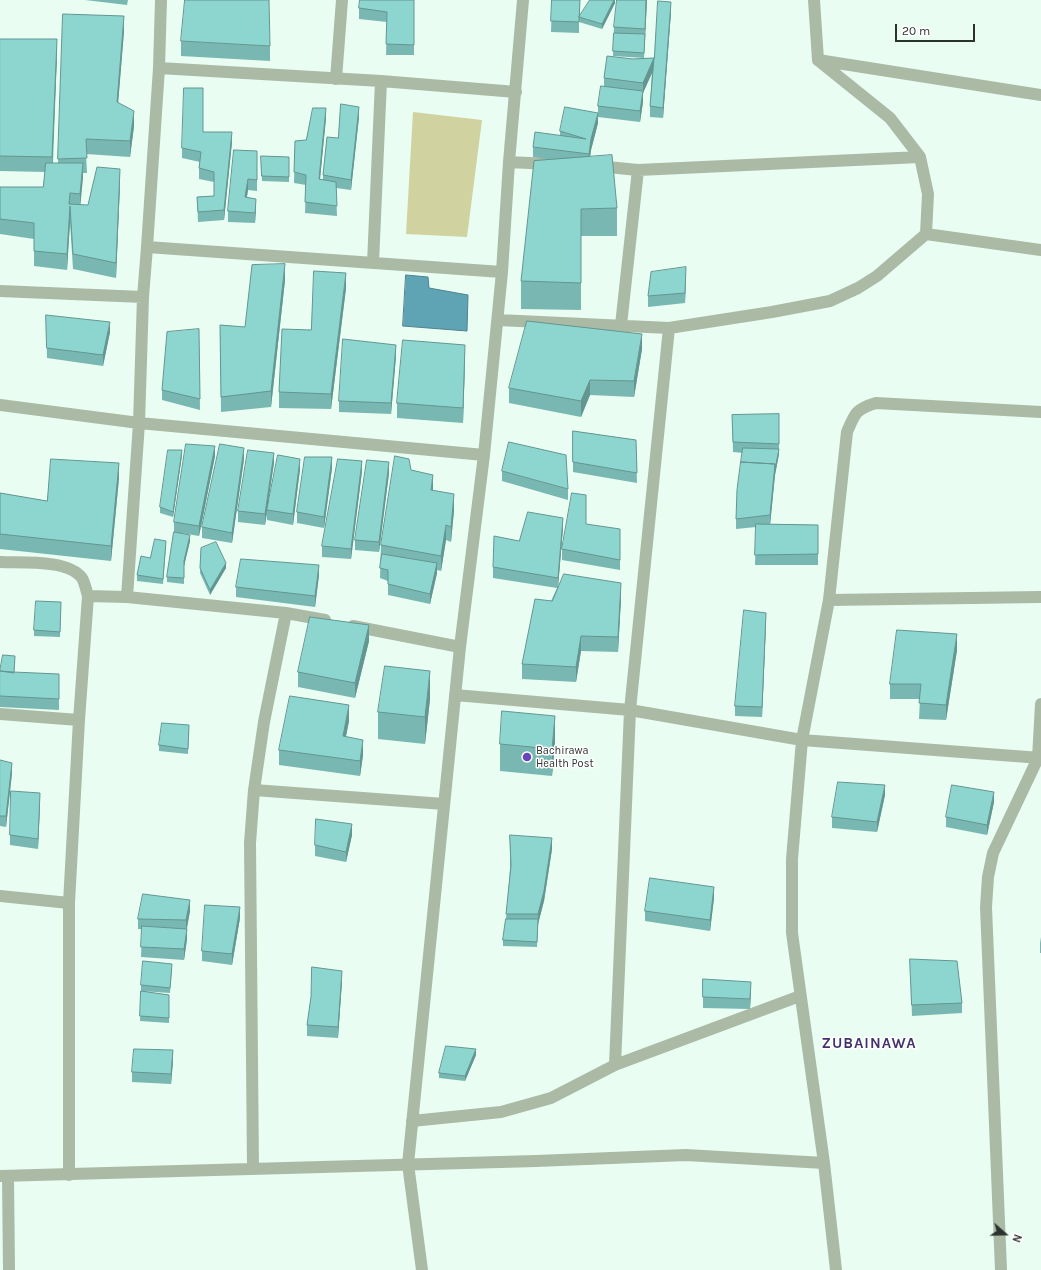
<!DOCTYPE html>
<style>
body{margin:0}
#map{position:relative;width:1041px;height:1270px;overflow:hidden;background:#e9fdf3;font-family:Karla,sans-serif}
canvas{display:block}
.north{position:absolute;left:985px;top:1214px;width:40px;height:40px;-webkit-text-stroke:3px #fff;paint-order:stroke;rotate:110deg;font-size:11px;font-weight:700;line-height:16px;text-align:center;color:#2c332f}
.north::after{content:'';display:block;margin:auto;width:14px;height:18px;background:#2c332f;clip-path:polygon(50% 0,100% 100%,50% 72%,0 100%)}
.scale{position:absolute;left:895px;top:24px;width:80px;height:18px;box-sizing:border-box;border:2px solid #2c332f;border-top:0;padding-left:5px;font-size:12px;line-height:14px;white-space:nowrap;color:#2c332f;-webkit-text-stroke:3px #fff;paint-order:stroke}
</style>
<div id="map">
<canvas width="1041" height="1270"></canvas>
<div class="north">N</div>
<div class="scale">20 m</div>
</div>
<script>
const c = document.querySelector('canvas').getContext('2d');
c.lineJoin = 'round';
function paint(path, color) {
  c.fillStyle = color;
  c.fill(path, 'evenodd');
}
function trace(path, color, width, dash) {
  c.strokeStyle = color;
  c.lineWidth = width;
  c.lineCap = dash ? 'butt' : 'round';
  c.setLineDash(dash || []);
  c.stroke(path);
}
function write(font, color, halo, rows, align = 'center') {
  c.font = font + ' Karla,sans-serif';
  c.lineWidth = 3;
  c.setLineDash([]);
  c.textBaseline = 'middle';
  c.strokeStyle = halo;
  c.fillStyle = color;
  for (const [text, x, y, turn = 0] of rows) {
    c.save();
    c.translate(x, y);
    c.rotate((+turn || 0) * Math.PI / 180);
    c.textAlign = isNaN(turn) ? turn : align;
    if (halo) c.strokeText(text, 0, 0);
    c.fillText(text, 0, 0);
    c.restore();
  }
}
paint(new Path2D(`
 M413,112L482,120L467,237L406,234Z`), '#d0d39f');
const water = new Path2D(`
 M406,275L428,277L429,288L468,295L467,331L403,326Z`);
paint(water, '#5fa4b4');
trace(water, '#50828c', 1);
trace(new Path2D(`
 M814,0L818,60L1041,95
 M159,68L381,81L516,92
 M336,79L342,0
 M509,162L549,164
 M597,166L638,170L920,157
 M926,234L1041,250
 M147,247L159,68L161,0
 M373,263L381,81
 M0,291L143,297
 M498,320L669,328L772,312L830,301L858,288L877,276L926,234L928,194L920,157L890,118L818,60
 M621,325L638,170
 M0,405L139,423L484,455
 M0,562C22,563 68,559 82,578C85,583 86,590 88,596L79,720L69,903V1175
 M88,596L127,597L286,613L325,620
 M127,597L139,423L143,297L147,247L502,272
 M829,600L1041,597
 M353,626L460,647
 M455,695L630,710L669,328
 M0,714L79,720
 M254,790L444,804
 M0,896L69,903
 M615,1065L630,710L802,740L1041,758
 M412,1121L501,1112L551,1098L615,1065L800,996
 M253,1169L250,843L254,790L264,722L286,613
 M0,1176L536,1161L686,1155L824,1163
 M8,1177L9,1270
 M422,1270L408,1164L460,647L484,455L502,272L509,162L523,0
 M836,1270L824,1163L792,933V859L802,740L829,600L847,432C855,413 856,409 876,403L1041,412
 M1001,1270L986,907L988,877L993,853L1038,758L1041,704`), '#abbaa5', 12);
paint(new Path2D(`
 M85,0H128L127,5Z
 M414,0V55H386L387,22L359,19V8Z
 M552,0H580V17L615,0V3L602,29L579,22V33L551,32Z
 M647,0L644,58L613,56L614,27Z
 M671,12L663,118L650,117V106L652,71L643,93V102L640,122L598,117V106L604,87V78L633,59L654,58Z
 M63,14L124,31L118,103L134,126L130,157L86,154L87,173H83L80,205H88L120,184L116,278L73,269L70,222L67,270L34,266V239L0,234V187H43L45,172L0,171V39L57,55L53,163H58Z
 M181,41L270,46V61L181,56Z
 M359,117L351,190L336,188L337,216L305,213L306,185L294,183L295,141L306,140L326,118L320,179H323V175L338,138Z
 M598,123L591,150L590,157L617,208V236H581V310L521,309V281L552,160L533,157V147L560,135V131Z
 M203,132L232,142L224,220L198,222L197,197L214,196V182L199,179V168L200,162L182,158V148Z
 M257,151V191L248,190L247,197L256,209L255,223L228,222V211Z
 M289,157V182L262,181L261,161Z
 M686,277L685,303L648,307V296Z
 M285,280L271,407L221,412L220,325L245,327Z
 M346,288L331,409L279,408V392L311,330Z
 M46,315L110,332L103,366L47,358Z
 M199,329L200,410L162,400V390Z
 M642,349L634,397L590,395L581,417L509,403V388Z
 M396,356L391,414L339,412V401Z
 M465,360L463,423L397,418V403Z
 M779,414V454L775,475L770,524L818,525V565H755L756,527L736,529V519L743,453L733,452L732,415Z
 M573,431L636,440L637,483L573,472Z
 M182,455L173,517L160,513V507Z
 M215,456L199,536L181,533L190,541L184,566V584L167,582V577L174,532V522Z
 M244,459L232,543L202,538V527Z
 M274,463L268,501L300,469L293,525L267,520V514L265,525L238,522V511Z
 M332,468L324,528L297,523V512Z
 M411,470L454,510L451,542L446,540L441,571L437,570V573L430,604L388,595V581L380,578L381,545Z
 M362,471L351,559L322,557V546Z
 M502,471L568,489V500L502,481Z
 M389,473L379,552L355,550V540Z
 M119,478L111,561L0,549V493L47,501Z
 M586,524L620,560V570L562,560V549Z
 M563,528L558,586L621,599L618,652L581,651L576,682L522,679V664L557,588L493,578V567L519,541Z
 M166,546L163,584L137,581V575Z
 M201,548L226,568L210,595L200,573Z
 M319,575L315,607L236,597V587Z
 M61,602L60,637L34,636V630Z
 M766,623L762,717L735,716V706Z
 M369,641L355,698L298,687V672Z
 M957,650L946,720L919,719L920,699H890V684Z
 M15,661L14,673L59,674V710L0,707V669Z
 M430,699L425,744L378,739V712Z
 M349,721L346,736L363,755L360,776L279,765V750Z
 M189,731L188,754L159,751V745Z
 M555,743L552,776L500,771V744Z
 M0,760L12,773L6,827L0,826Z
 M885,795L877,832L832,828V817Z
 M994,802L987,835L946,827V817Z
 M40,803L38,849L10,845V835Z
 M352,835L346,862L315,856V845Z
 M510,835L552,849L544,901L538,924L537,947L503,946V940L506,919L510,869Z
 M714,898L710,931L645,921V911Z
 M190,911L187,929V939L184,960L141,957L142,929H138V919Z
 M240,918L232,965L202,961V951Z
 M1041,937V953H1040V943Z
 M910,959L962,1003V1013L912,1016Z
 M172,969L170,993L141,991V985Z
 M703,979L751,992L750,1009L703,1008Z
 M342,981L338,1038L307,1036V1025L311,997Z
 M141,991L169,995V1023L140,1021Z
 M476,1055L465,1081L439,1078V1073Z
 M173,1061L171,1084L132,1082V1072Z`), '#79b8b2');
paint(new Path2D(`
 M614,0H615V3L602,29V24Z
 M646,0H647L644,58Z
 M671,2V12L663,118V108Z
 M124,16V31L117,117V102Z
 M57,39V55L52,172V157Z
 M654,58V69L643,93V83Z
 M643,91V102L640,122V111Z
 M359,107V117L351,190V180Z
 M326,108V118L319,189V179Z
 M134,111V126L130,157V141Z
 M598,113V123L591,150L589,165V154L591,139Z
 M232,132V142L224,220V210Z
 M83,163V178L80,209V194Z
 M120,169V184L116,278V263Z
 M248,179V190L245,207V197Z
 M70,193V222L67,270V254Z
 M256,199V209L255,223V213Z
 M285,264V280L271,407V391Z
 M686,267V277L685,303V293Z
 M346,273V288L331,409V394Z
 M110,322V332L103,366V355Z
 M642,334V349L634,397V381Z
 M396,345V356L391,414V403Z
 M465,345V360L463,423V408Z
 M590,380V395L581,417V401Z
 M215,446V456L199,536V526Z
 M244,448V459L232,543V533Z
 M779,449V454L775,475L770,526V515L775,464Z
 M182,450V455L173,517V512Z
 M274,453V463L267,510L265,525V514Z
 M332,457V468L324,528V517Z
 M300,459V469L293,525V514Z
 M362,461V471L351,559V549Z
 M389,462V473L379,552V542Z
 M119,463V478L111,561V546Z
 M433,475V490H431Z
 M454,494V510L451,542V527Z
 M563,518V528L558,588V578Z
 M446,525V540L441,571V556Z
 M190,535V541L184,566V584V561Z
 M226,563V568L210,595V590Z
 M437,563V573L430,604V594Z
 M319,565V575L315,607V596Z
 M621,583V599L618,652V637Z
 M766,613V623L762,717V707Z
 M369,625V641L355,698V683Z
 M957,634V650L946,720V705Z
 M581,636V651L576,682V667Z
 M430,671V699L425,744V717Z
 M349,705V721L343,751V736Z
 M555,716V743L552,776V749Z
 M363,740V755L360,776V761Z
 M12,763V773L6,827V816Z
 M885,785V795L877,832V822Z
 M994,792V802L987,835V825Z
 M40,793V803L38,849V839Z
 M352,824V835L346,862V852Z
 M552,838V849L544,901L538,924L537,947L538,914Z
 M714,887V898L710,931V920Z
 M190,900V911L186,931V920Z
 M240,907V918L232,965V954Z
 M187,929V939L184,960V949Z
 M342,971V981L338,1038V1027Z
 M751,982V992L750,1009V999Z
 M476,1049V1055L465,1081V1076Z
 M173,1050V1061L171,1084V1074Z`), '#639691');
const building = new Path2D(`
 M185,0H269L270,46L181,41Z
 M360,0H414V45L386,44L387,12L359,8Z
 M552,0H580L579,22L551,21Z
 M590,0H614L602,24L579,17Z
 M617,0H646L645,29L614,27Z
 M658,1L671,2L663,108L650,106L654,58L643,83L604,78L607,56L633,59L654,58Z
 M63,14L124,16L117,102L134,111L130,141L86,139L87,158L58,159Z
 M614,33L645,34L644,53L613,51Z
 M0,39H57L52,157L0,156Z
 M601,86L643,91L640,111L598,106Z
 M184,88H203V132H232L224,210L198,212L197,197L214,196V172L199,168L201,152L182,148Z
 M341,104L359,107L351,180L323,175L327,137L338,138Z
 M565,107L598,113L591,139L589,154L533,147L535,132L586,139L560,131Z
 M313,108H326L319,179L336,182L337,206L305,202L306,175L294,172L295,141L306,140Z
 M234,150L257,151V180L248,179L245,197L256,199L255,213L228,211Z
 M612,155L617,208L581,209V283L521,281L534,161Z
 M261,156L289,157V177L262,176Z
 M46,163H83L80,194L70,193L69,204L88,205L97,167L120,169L116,263L73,254L70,206L67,254L34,251V223L0,219V187H43Z
 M285,264L271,391L221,397L220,325L245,327L252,265Z
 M686,267L685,293L648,296L651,272Z
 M314,271L346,273L331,394L279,392L282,329L311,330Z
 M46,315L110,322L103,355L47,348Z
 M527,321L642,334L634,381L590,380L581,401L509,388Z
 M199,329L200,399L162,390L167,332Z
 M343,339L396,345L391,403L339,401Z
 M403,340L465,345L463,408L397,403Z
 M779,414V444L733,442L732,415Z
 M573,431L636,440L637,473L573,462Z
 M509,442L566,455L568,489L502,471Z
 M186,444L215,446L199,526L174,522Z
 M220,444L244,448L232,533L202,527Z
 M743,448L779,449L775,469V464L741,462Z
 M168,450H182L173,512L160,507Z
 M248,450L274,453L265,514L238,511Z
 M278,455L300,459L293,514L267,510Z
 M395,456L409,459L411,470L433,475L431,490L454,494L451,527L446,525L441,556L381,545Z
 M305,457H332L324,517L297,512Z
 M51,459L119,463L111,546L0,534V493L47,501Z
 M338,459L362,461L351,549L322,546Z
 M367,460L389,462L379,542L355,540Z
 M741,462L775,464L770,515L736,519L737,490Z
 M572,493L586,495V524L620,529V560L562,549Z
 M528,512L563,518L558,578L493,567L494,536L519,541Z
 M756,524L818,525V554L755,555Z
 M174,532L190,535L184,561V578L167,577Z
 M155,539L166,541L163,579L137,575L141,556L150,558Z
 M216,542L226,563L210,590L200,568L201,548Z
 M382,554L437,563L430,594L388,584V570L380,568Z
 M241,559L319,565L315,596L236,587Z
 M564,574L621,583L618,637L581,636L576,667L522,664L535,599L552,601Z
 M36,601L61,602L60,632L34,630Z
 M744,610L766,613L762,707L735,706Z
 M310,617L369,625L355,683L298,672Z
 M897,630L957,634L946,705L919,703L921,684H890Z
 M3,655L15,656L14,673L0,671Z
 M385,666L430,671L425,717L378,712Z
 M0,671L13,672L59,674V699L0,696Z
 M290,696L349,705L343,736L363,740L360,761L279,750Z
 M502,711L555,716L552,749L500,744Z
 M162,723L189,725L188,749L159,745Z
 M0,760L12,763L6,816H0Z
 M838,782L885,785L877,822L832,817Z
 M952,785L994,792L987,825L946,817Z
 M11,791L40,793L38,839L10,835Z
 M316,819L352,824L346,852L315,845Z
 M510,835L552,838L544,891L538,914H506L511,866Z
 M650,878L714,887L710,920L645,911Z
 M143,894L190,900L186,920L138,919Z
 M205,905L240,907L232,954L202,951Z
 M506,919H538L537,942L503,940Z
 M142,926L187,929L184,949L141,947Z
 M910,959L957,961L962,1003L912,1005Z
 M143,961L172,964L170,988L141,985Z
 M312,967L342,971L338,1027L307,1025L311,997Z
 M703,979L751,982L750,999L703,997Z
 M141,991L169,995V1018L140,1016Z
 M446,1046L476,1049L465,1076L439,1073Z
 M134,1049L173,1050L171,1074L132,1072Z`);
paint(building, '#8dd6cf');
trace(building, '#639691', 1);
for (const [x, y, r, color] of [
 [527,757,5,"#6844bd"]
]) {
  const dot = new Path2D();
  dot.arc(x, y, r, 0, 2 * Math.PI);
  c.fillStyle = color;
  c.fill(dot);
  trace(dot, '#fff', 1.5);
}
write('11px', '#2c332f', '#fff', [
 ["Bachirawa",536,751],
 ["Health Post",536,764]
], 'left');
c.letterSpacing = '1px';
write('bold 15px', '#42336f', '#fff', [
 ["ZUBAINAWA",869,1044]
]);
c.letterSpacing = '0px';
</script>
